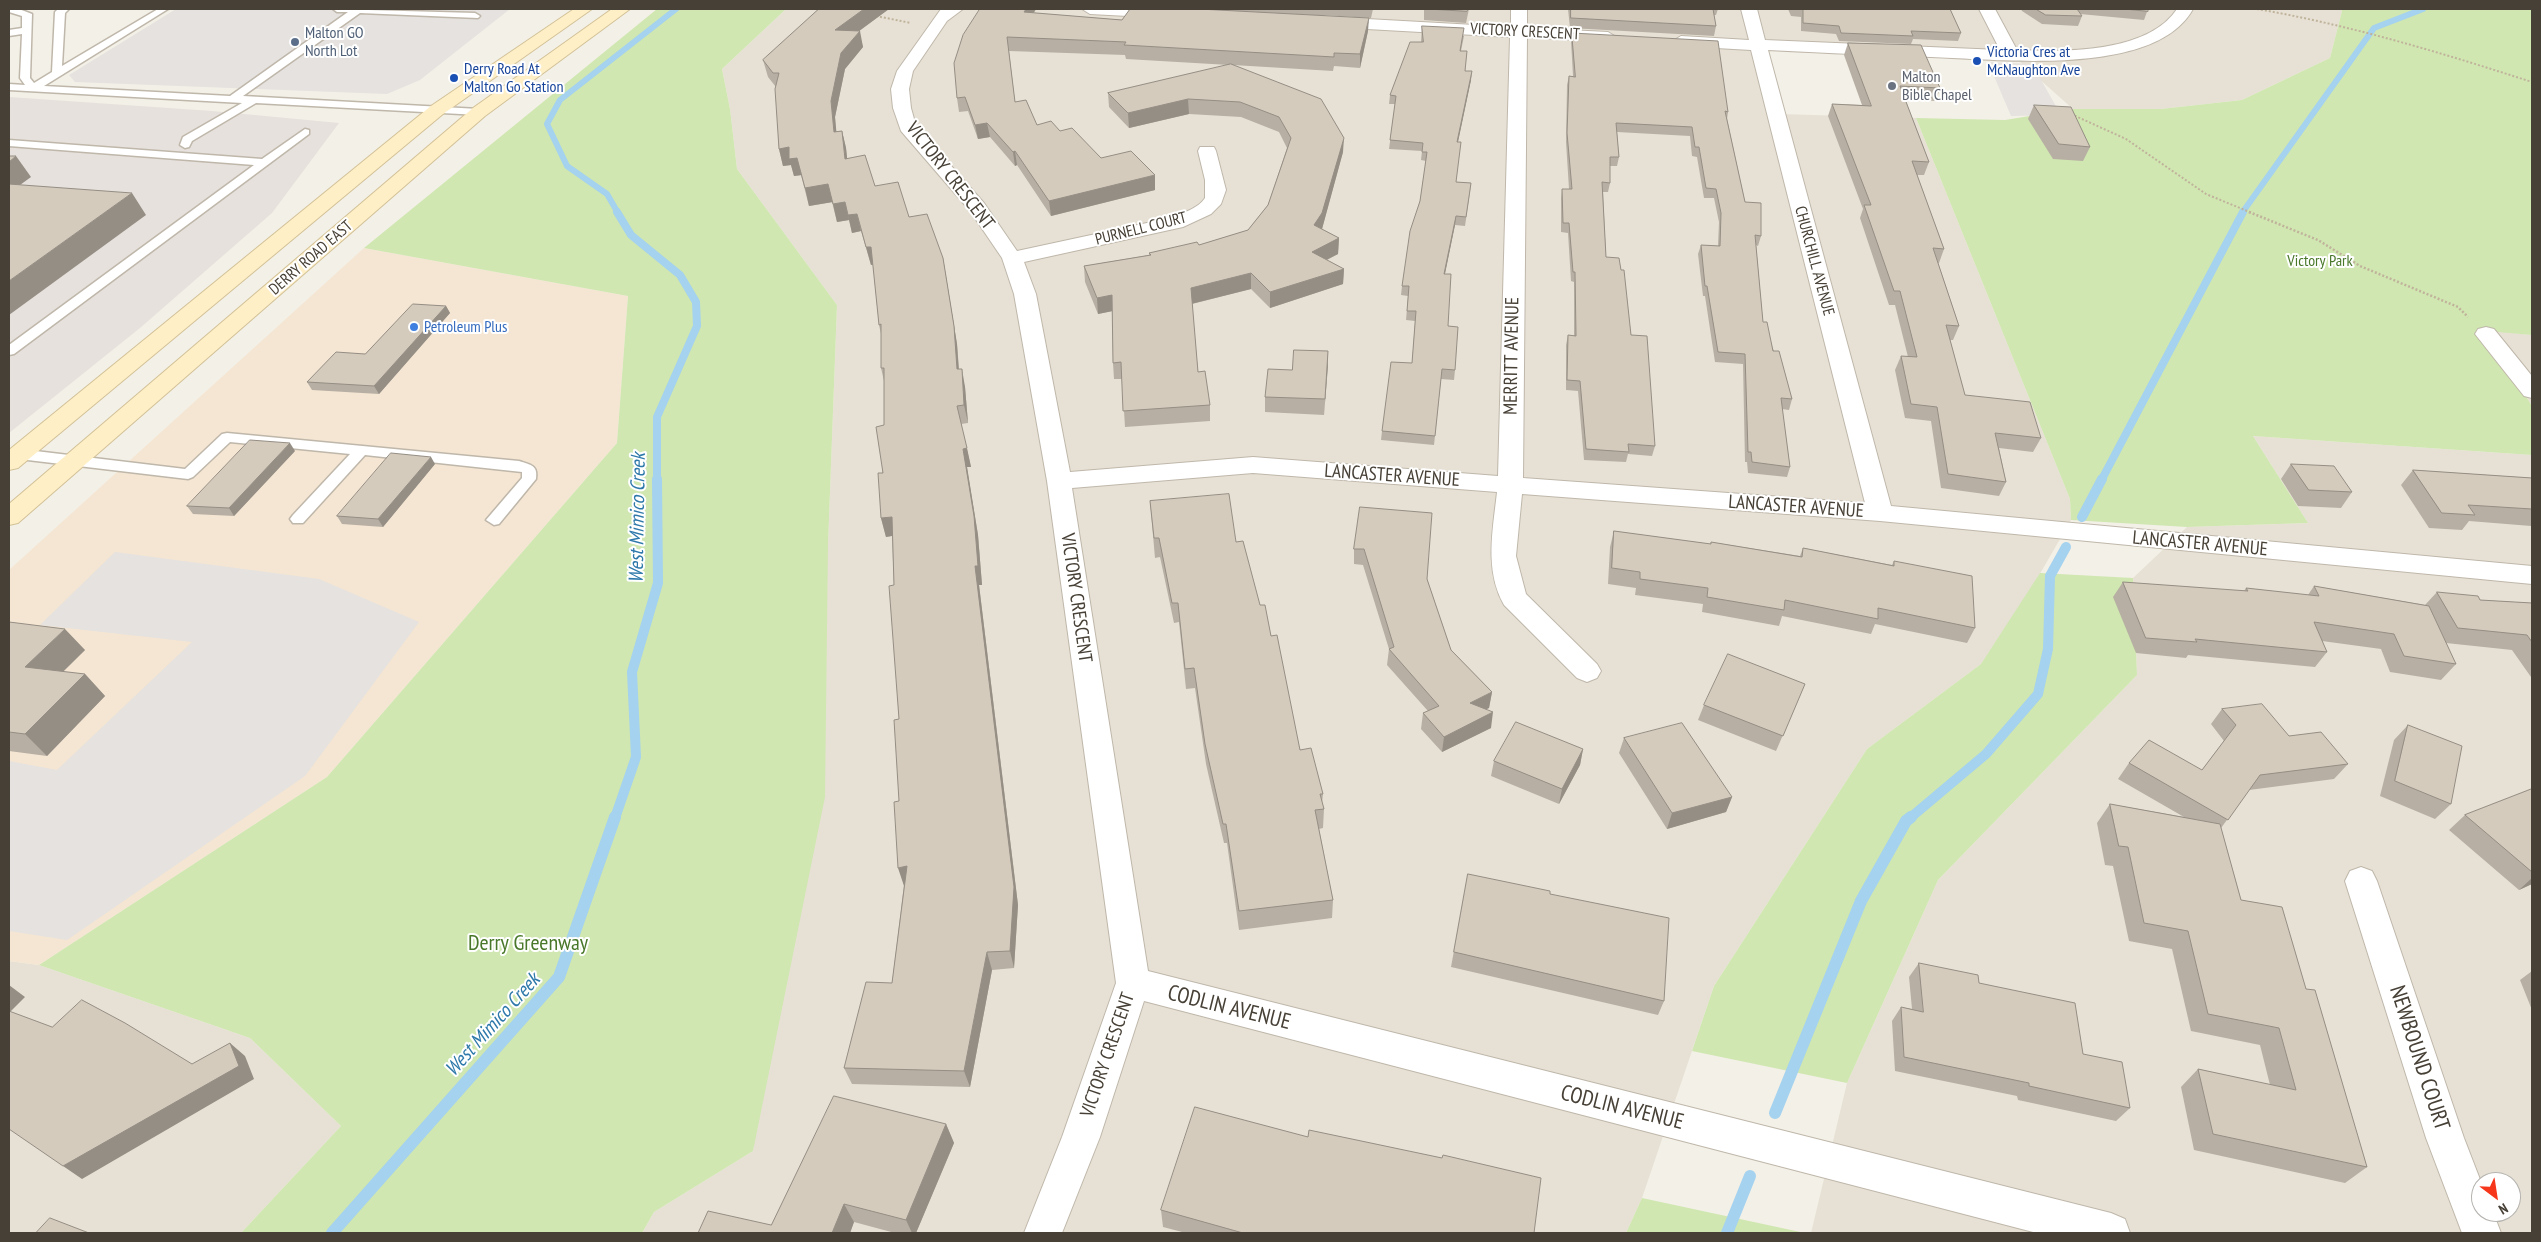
<!DOCTYPE html>
<style>
body{margin:0}
#map{position:relative;width:2541px;height:1242px;overflow:hidden;background:#f3f0e7;font-family:"PT Sans Narrow",sans-serif}
canvas{display:block}
.frame{position:absolute;inset:0;border:10px solid #474036;pointer-events:none}
.north{position:absolute;left:2471px;top:1172px;width:50px;height:50px;box-sizing:border-box;background:#fff;border:1px solid #b5b3af;border-radius:50%;rotate:149deg;font-size:14px;font-weight:700;line-height:20px;text-align:center;color:#474036}
.north::after{content:'';display:block;margin:auto;width:18px;height:22px;background:#f7371b;clip-path:polygon(50% 0,100% 100%,50% 72%,0 100%)}
</style>
<div id="map">
<canvas width="2541" height="1242"></canvas>
<div class="frame"></div>
<div class="north">N</div>
</div>
<script>
const c = document.querySelector('canvas').getContext('2d');
c.lineJoin = 'round';
function paint(path, color) {
  c.fillStyle = color;
  c.fill(path, 'evenodd');
}
function trace(path, color, width, dash) {
  c.strokeStyle = color;
  c.lineWidth = width;
  c.lineCap = dash ? 'butt' : 'round';
  c.setLineDash(dash || []);
  c.stroke(path);
}
function write(font, color, halo, rows, align = 'center') {
  c.font = font + ' "PT Sans Narrow",sans-serif';
  c.lineWidth = 4;
  c.setLineDash([]);
  c.textBaseline = 'middle';
  c.strokeStyle = halo;
  c.fillStyle = color;
  for (const [text, x, y, turn = 0] of rows) {
    c.save();
    c.translate(x, y);
    c.rotate((+turn || 0) * Math.PI / 180);
    c.textAlign = isNaN(turn) ? turn : align;
    if (halo) c.strokeText(text, 0, 0);
    c.fillText(text, 0, 0);
    c.restore();
  }
}
paint(new Path2D(`
 M786,9H2340L2342,11L2330,58L2242,100L2161,109H2073L2011,54L1758,46L1779,114L1916,118L2070,499L2071,520L2023,603L1981,664L1867,749L1714,986L1642,1198L1626,1233H642L654,1212L753,1151L828,545L837,305L737,169L730,109L722,69Z
 M2486,330L2532,335V406Z
 M2253,436L2532,455V1233H1811L1847,1083L1938,880L2137,675L2133,578L2187,527L2308,523ZM2481,1182H2511V1212H2481Z
 M9,961L39,965L250,1038L341,1126L241,1233H9Z`), '#e7e1d5');
paint(new Path2D(`
 M364,248L628,296L617,443L327,777L39,965L9,961V570Z`), '#f5e6d3');
paint(new Path2D(`
 M9,97L212,111L339,123L272,213L140,328L9,433Z`), '#e6e1dc');
paint(new Path2D(`
 M657,9H786L722,69L730,109L737,169L837,305L828,545L825,797L753,1151L654,1212L642,1233H241L341,1126L250,1038L39,965L327,777L617,443L628,296L364,248Z
 M2340,9H2532V335L2486,331L2532,406V455L2253,436L2308,523L2187,527L2071,520L2070,499L1916,118L2005,120L2073,109H2161L2242,100L2330,58L2342,11Z
 M2040,573L2133,578L2137,675L1938,880L1847,1083L1692,1051L1714,986L1867,749L1981,664Z
 M1642,1198L1805,1233H1626Z`), '#d0e7b1');
paint(new Path2D(`
 M176,9H510L420,80L387,94L75,82L69,75Z
 M1988,62L2032,64L2061,115L2011,116Z
 M115,552L319,579L419,622L305,776L67,940L9,931V761L57,770L192,642L40,625Z`), '#e5e2df');
trace(new Path2D(`
 M618,213L607,194L567,166L547,124L560,100L676,9
 M2242,213L2374,28L2423,9`), '#a4d2ef', 6);
trace(new Path2D(`
 M617,212L631,235L680,275L696,302L697,326L657,417V481
 M2101,481L2243,212`), '#a4d2ef', 8);
trace(new Path2D(`
 M2082,517L2102,479
 M615,818L636,757L632,672L658,583L657,479
 M1910,818L1986,754L2038,694L2048,649L2050,576L2066,547`), '#a4d2ef', 10);
trace(new Path2D(`
 M1775,1113L1861,901L1906,821L1911,817
 M332,1233L559,977L615,817
 M1727,1233L1750,1176`), '#a4d2ef', 12);
const service = new Path2D(`
 M9,9H19L32,14L30,78L34,83L52,72L55,12L58,9H69L65,13L62,66L158,9H168L44,86L230,96L348,12H337L333,9L475,13L480,16L478,18L360,13L243,96L479,109L484,112L479,115L256,103L192,141L189,147L185,148L180,145L183,137L242,103L9,90V84L25,85L20,78L22,34L9,36V30L22,28V16L9,12Z
 M305,129L309,130V134L14,354L9,355V345L254,165L9,146V140L262,159Z
 M227,433L519,461C531,465 538,465 536,479L499,524L494,525L486,520L522,478V472L365,455L303,523H293L290,519L293,515L350,454L230,442L193,477L188,479L19,459L12,454L19,449L185,469L222,434Z`);
const minor = new Path2D(`
 M941,9H963L947,21L913,71L909,89L911,108L916,126L984,203L1017,251L1170,218C1182,213 1198,209 1205,198V180L1198,151L1200,147H1214L1216,151L1226,190L1221,204L1211,214L1183,227L1024,262L1036,294L1070,472L1253,457L1498,476L1510,37L1331,27L1323,22L1331,17L1511,27V9H1527V28L1608,32L1616,37L1608,42L1527,37L1523,478L1865,503L1751,50L1681,46L1673,41L1681,36L1749,40L1741,9H1757L1765,40L2000,50L1979,9H1995L2017,50C2065,52 2148,53 2177,9H2193C2155,78 1999,59 1931,57C1877,55 1822,53 1768,50L1891,506L2532,566V584L1880,521L1522,494L1516,556L1526,594L1597,664L1601,671L1597,678L1587,682L1577,678L1504,605C1484,570 1493,529 1497,492L1253,473L1072,488L1148,971L2111,1213L2125,1219L2130,1233H2037L1144,1001L1100,1137L1062,1233H1024L1062,1137L1116,983L1047,481L1014,294L1002,258L970,211L901,131L893,108L891,89L897,71Z
 M1082,9H1168L1174,13L1166,18L1090,14Z
 M2486,327L2494,329L2532,376V398L2524,396L2475,334L2478,329Z
 M2361,867L2372,871L2377,881L2464,1138L2481,1182V1212H2493L2501,1233H2462L2426,1138L2345,881L2350,871Z`);
const secondary = new Path2D(`
 M574,9H592L443,114L18,468L9,470V450L431,106Z
 M612,9H630L485,116L18,523L9,525V504L473,108Z`);
trace(service, '#bfb7aa', 3);
trace(minor, '#bfb7aa', 2);
trace(secondary, '#d3c298', 2);
trace(new Path2D(`
 M2257,9C2350,25 2442,53 2532,82
 M876,16L911,23
 M2071,114L2126,139L2206,194L2252,213`), '#c0b39b', 2, [2, 2]);
trace(new Path2D(`
 M2249,212L2318,240L2360,266L2458,307L2468,317`), '#c0b39b', 2.5, [2, 2]);
paint(service, '#fff');
paint(minor, '#fff');
paint(secondary, '#feefc7');
paint(new Path2D(`
 M819,9H889L858,31L863,47L845,69L835,117L836,132L842,131L846,148L847,158L875,186L909,217L943,258L957,344L959,369L965,387L968,423L961,424L971,467H967L978,535L982,585H979L1018,905L1014,968L992,970L970,1087L852,1084L844,1068L892,983L904,885V886L899,801V719L892,536L886,537L881,518L884,425V381L881,368V334L879,325L873,265H871L861,231L852,233L849,220L837,222L832,202L809,206L801,175L794,176L791,165L783,166L779,149L776,87L768,77L763,60Z
 M1036,9L1034,13L1122,20L1130,9H1373L1371,18L1323,15L1368,31L1360,68L1334,66L1333,71L1233,65L1343,152L1322,229L1339,238L1338,254L1327,260L1344,269L1343,284L1270,308L1251,289L1192,304L1198,372L1210,405V421L1125,427L1122,379H1114L1113,363L1112,311L1098,314L1085,282L1084,266L1149,255V253L1199,245L1248,230L1268,205L1287,148L1279,132L1241,117L1189,114L1129,128L1109,107L1108,93L1229,65L1126,59L1125,55L1009,51L1015,102L1037,125L1060,131L1101,158L1155,190L1051,216L1017,165L1015,166L990,137L978,139L968,111L959,112L957,98L963,35Z
 M1424,9H1469L1466,23L1424,20Z
 M1568,9H1718L1716,15H1714L1716,26L1714,36L1570,28Z
 M1788,9H1950L1961,33L1958,41L1913,39L1911,44L1839,41L1836,34L1801,31V17L1791,16Z
 M2021,9H2148L2144,20L2080,14L2082,16L2078,26L2042,24L2022,11Z
 M1422,26L1464,36L1461,51L1465,71L1471,80L1458,142L1456,182L1471,183L1470,192L1465,226L1455,225L1445,274L1448,326L1455,370L1454,380L1441,379L1434,445L1381,440L1382,431L1412,363L1415,321L1406,320L1408,296L1401,295L1402,286L1420,201L1426,161L1421,160L1422,151L1389,149L1395,104H1389L1390,95L1421,42Z
 M1572,33L1728,112L1727,119L1745,202L1761,236L1758,246L1756,245L1763,322L1792,399L1789,410L1782,409L1790,467L1787,477L1748,473L1747,462H1745L1743,364L1715,362L1705,296H1703L1698,254L1701,245L1718,246L1719,222L1714,198H1704L1697,157L1692,156L1690,136L1617,132L1619,157L1617,166H1610V183L1608,192H1603L1606,257L1631,335L1655,446L1652,456L1628,454L1626,462L1584,460L1578,391L1566,390V345L1568,335L1574,336V282L1571,281L1568,233L1561,232V198L1562,189H1569L1566,142L1567,85L1569,76H1573L1571,41Z
 M1848,43L1940,88L1936,101L1905,99L1929,162L1924,175H1917L1944,249L1939,263H1938L1959,326L1953,340H1950L1965,395L2041,438L2033,452L1999,448L2006,482L1999,496L1941,488L1931,421L1905,418L1895,370L1901,356L1908,357L1895,305H1889L1860,218L1863,209L1828,116L1832,104L1862,105L1844,55Z
 M2034,105L2090,147L2083,161L2053,159L2028,119Z
 M446,306L450,313L379,394L312,390L307,382L365,354Z
 M1328,351L1324,415L1265,412V397L1292,370Z
 M295,451L234,516L193,514L187,506Z
 M435,464L383,527L342,524L337,516Z
 M2291,464L2352,492L2341,508L2298,506L2281,479Z
 M2413,470L2532,478V524L2531,526L2469,521L2462,530L2429,528L2401,485Z
 M1150,501L1236,542L1271,636L1300,750L1323,794L1322,803L1324,809L1323,828L1319,829L1333,900L1332,918L1239,930L1227,843H1224L1206,764L1195,688L1186,689L1179,622L1174,623L1160,557L1155,558Z
 M1360,507L1427,579L1451,650L1492,692L1489,708L1486,709L1491,728L1442,752L1421,729L1423,713L1428,711L1387,665L1389,649L1363,565L1354,564V549Z
 M1614,531L1710,544L1711,542L1800,556L1803,548L1892,565L1894,561L1975,628L1967,643L1875,624L1871,634L1782,616L1779,626L1702,612L1703,604L1635,595L1636,588L1608,584L1610,547Z
 M2123,582L2244,591L2246,588L2308,595L2314,586L2425,605L2437,592L2480,600L2532,603V677H2531L2512,650L2446,643L2456,664L2441,680L2390,672L2381,649L2322,641L2327,652L2315,667L2188,655L2186,658L2136,653L2113,597Z
 M9,622L85,650L63,672L85,674L105,696L47,756L9,751Z
 M1805,684L1776,751L1698,720L1704,705Z
 M2222,709L2289,736L2348,764L2334,779L2249,790L2221,828L2241,900L2306,989L2367,1167L2345,1183L2194,1150L2181,1087L2198,1069L2270,1085L2260,1045L2191,1031L2172,949L2129,941L2113,866L2105,865L2097,823L2110,804L2184,817L2118,779L2129,763L2202,770L2224,741L2211,724Z
 M2408,725L2451,804L2435,819L2380,796L2394,740Z
 M1624,738L1732,797L1726,812L1667,829L1619,753Z
 M1583,749L1580,765L1559,804L1491,776L1494,761Z
 M2532,789V884L2519,890L2449,830L2465,815Z
 M1468,874L1550,894L1664,1001L1658,1015L1451,967Z
 M1919,963L1979,983L2083,1054L2130,1108L2116,1121L2018,1100L2017,1096L1895,1071L1892,1021L1901,1007L1912,1009L1909,977Z
 M2532,971V1010L2520,980Z
 M946,1124L954,1143L916,1233H895L854,1222L850,1233H698L771,1225Z
 M1161,1210L1534,1233H1186L1163,1227Z`), '#b7afa3');
paint(new Path2D(`
 M864,9H889L839,46L835,30Z
 M1026,9H1036L1025,25L1024,12Z
 M1369,18L1368,31L1360,68V54Z
 M860,31L863,47L845,69L835,117L838,149L834,132L831,101L841,53Z
 M1472,71L1471,80L1456,151L1457,142Z
 M1188,99L1189,114L1129,128L1128,113Z
 M987,123L990,137L978,139L975,125Z
 M842,131L846,148L849,176L845,159Z
 M1344,138L1343,152L1322,229L1314,240V225Z
 M789,147L797,158L802,175L794,176L791,165L783,166L779,149Z
 M1015,151L1017,165L1015,166L1013,152Z
 M16,156L31,177L9,193V162Z
 M1155,175V190L1051,216L1049,201Z
 M828,184L833,202L809,206L805,188Z
 M132,193L146,215L9,315V281Z
 M845,202L849,220L837,222L833,204Z
 M857,214L861,231L852,233L848,215Z
 M1456,216L1455,225L1443,283L1444,274Z
 M1339,238L1338,254L1312,267V252Z
 M866,247H871L875,264L871,265Z
 M943,258L957,344L960,388L957,369Z
 M1344,269L1343,284L1270,308V292Z
 M1251,273V289L1191,304V288Z
 M1112,295L1113,311L1098,314L1097,298Z
 M446,306L450,313L379,394L374,386Z
 M1328,351V366L1324,415Z
 M962,369L965,387L968,423L964,405Z
 M290,443L295,451L234,516L229,508Z
 M967,448L971,467H967L978,535L982,585H979L1018,905L1014,968L1010,951L975,566L963,449Z
 M431,457L435,464L383,527L378,519Z
 M892,517L897,535L886,537L881,518Z
 M65,629L85,650L46,688L25,667Z
 M85,674L105,696L47,756L25,734Z
 M1492,692L1489,708L1468,718L1470,703Z
 M1493,712L1491,728L1442,752L1444,737Z
 M1583,749L1580,765L1559,804L1562,789Z
 M1732,797L1726,812L1667,829L1672,813Z
 M907,866L913,884L904,886L898,868Z
 M2532,878V884L2519,890Z
 M987,952L992,970L970,1087L964,1071Z
 M9,985L25,997L9,1013Z
 M230,1043L245,1056L254,1079L82,1179L63,1166Z
 M946,1124L954,1143L916,1233H912L906,1220Z
 M844,1204L854,1222L850,1233H832Z`), '#958e84');
const building = new Path2D(`
 M819,9H864L835,30L860,31L841,53L831,101L834,132L842,131L845,159L865,155L875,186L898,182L909,217L927,214L943,258L954,326L957,369H962L964,405L957,406L967,448L963,449L974,516L978,566H975L1014,887L1010,951L987,952L964,1071L844,1068L866,982L892,983L907,866L898,868L894,802L899,801L894,720L899,719L889,586L894,585L892,517L881,518L878,473H883L876,427L884,425V368H881V324L879,325L871,247H866L857,214L848,215L845,202L833,204L828,184L805,188L797,158L789,159V147L779,149L775,89L779,73H773L763,60Z
 M980,9H1026L1024,12L1122,20L1130,9H1199L1369,18L1360,54L1334,53V57L1124,45L1126,42L1007,37L1015,102L1026,100L1037,125L1051,121L1060,131L1072,128L1101,158L1131,151L1155,175L1049,201L1015,151L1013,152L987,123L975,125L965,97L957,98L954,63L963,35Z
 M1428,9H1468L1467,11Z
 M1571,9H1713L1716,26L1571,18Z
 M1793,9H1950L1961,33L1911,31L1913,36L1841,33L1839,26L1803,23V9Z
 M2036,9H2077L2082,16L2046,15Z
 M2125,9H2148V11Z
 M1422,26L1464,28L1460,51H1467L1465,71H1472L1457,142H1461L1456,182L1471,183L1466,217L1456,216L1444,274H1451L1448,326L1458,327L1455,370L1442,369L1435,436L1382,431L1391,362L1412,363L1416,311H1407L1409,286H1402L1410,231L1420,201L1427,152H1422L1423,143L1390,140L1396,96L1390,95L1410,42H1423Z
 M1572,33L1718,41L1728,112L1725,111L1745,202L1761,203V236L1755,235L1763,322H1767L1773,351H1779L1792,399L1781,398L1790,467L1752,462L1751,452H1748L1745,354L1718,352L1707,286H1705L1701,245L1720,246L1721,213L1716,189L1706,188L1699,147H1695L1692,127L1616,123L1619,157H1610V183L1602,182L1606,257L1619,258L1621,270H1624L1631,335L1647,336L1655,446L1628,444L1629,452L1586,449L1580,381L1567,380L1568,335L1576,336L1575,272H1573L1569,223H1563L1562,189H1572L1567,133L1569,76L1575,77Z
 M1848,43L1921,45L1940,88L1900,86L1929,162L1912,161L1944,249L1933,248L1959,326L1946,325L1965,395L2030,402L2041,438L1995,433L2006,482L1948,474L1937,407L1911,404L1901,356L1917,357L1900,291H1894L1864,205H1871L1832,104L1871,106Z
 M1231,64L1321,99L1344,138L1322,213L1314,225L1339,238L1312,252L1344,269L1270,292L1251,273L1191,288L1198,372L1205,371L1210,405L1123,411L1121,362L1113,363L1112,295L1097,298L1084,266L1151,255L1149,253L1197,242L1199,245L1248,230L1268,205L1291,138L1279,117L1240,102L1188,99L1128,113L1108,93Z
 M2034,105L2071,107L2090,147L2059,144Z
 M9,156H16L9,162Z
 M9,184L132,193L9,281Z
 M413,304L446,306L374,386L307,382L336,352L365,354Z
 M1294,350L1328,351L1325,399L1265,397L1268,369L1292,370Z
 M250,440L290,443L229,508L187,506Z
 M391,453L431,457L378,519L337,516Z
 M2291,464L2334,466L2352,492L2309,490Z
 M2413,470L2532,478V509L2468,505L2475,515L2442,513Z
 M1229,494L1236,542L1243,541L1260,605H1265L1271,636L1277,635L1300,750L1311,748L1323,794H1320L1324,809L1315,810L1333,900L1239,911L1226,824H1223L1205,744L1194,668L1185,669L1178,603H1172L1159,538H1154L1150,501Z
 M1360,507L1432,513L1427,579L1451,650L1492,692L1470,703L1493,712L1444,737L1423,713L1439,706L1389,649L1394,647L1364,549H1354Z
 M1614,531L1711,544V542L1802,557L1803,548L1894,566V561L1972,576L1975,628L1878,608V619L1785,600L1784,610L1707,597L1708,588L1640,579V572L1612,568Z
 M2123,582L2248,591L2246,588L2319,596L2314,586L2429,606L2456,664L2404,656L2394,634L2314,622L2327,652L2195,639L2197,642L2146,638Z
 M2437,592L2478,596L2480,600L2532,603V642L2527,635L2458,628Z
 M9,622L65,629L25,667L85,674L25,734L9,732Z
 M1728,654L1805,684L1783,736L1704,705Z
 M2262,704L2289,736L2321,732L2348,764L2260,775L2228,820L2129,763L2149,740L2202,770L2236,725L2222,709Z
 M1516,722L1583,749L1562,789L1494,761Z
 M1682,723L1732,797L1672,813L1624,738Z
 M2408,725L2462,746L2451,804L2395,781Z
 M2532,789V872L2465,815Z
 M2110,804L2220,824L2241,900L2282,907L2306,989L2315,990L2367,1167L2213,1134L2198,1069L2296,1090L2279,1028L2208,1014L2188,931L2144,923L2128,847L2119,846Z
 M1468,874L1550,891V894L1669,918L1664,1001L1454,952Z
 M1919,963L1978,975L1979,983L2075,1003L2083,1054L2122,1062L2130,1108L2029,1086V1083L1904,1057L1901,1007L1923,1012Z
 M82,1000L125,1023L192,1064L230,1043L239,1066L63,1166L9,1129V1011L52,1027Z
 M834,1096L946,1124L906,1220L844,1204L832,1233H698L708,1211L771,1225Z
 M1195,1107L1308,1137L1309,1130L1442,1158L1443,1155L1541,1178L1534,1233H1243L1161,1210Z
 M50,1218L89,1233H36Z`);
paint(building, '#d5cbbd');
trace(building, '#958e84', 1);
for (const [x, y, r, color] of [
 [295,42,5,"#5c6f8a"],
 [1977,61,5,"#1a4fb4"],
 [454,78,5,"#1a4fb4"],
 [1892,86,5,"#6b7280"],
 [414,327,5,"#3f7fe0"]
]) {
  const dot = new Path2D();
  dot.arc(x, y, r, 0, 2 * Math.PI);
  c.fillStyle = color;
  c.fill(dot);
  trace(dot, '#fff', 2);
}
write('16px', '#474036', '#fff', [
 ["VICTORY CRESCENT",1525,32,3],
 ["PURNELL COURT",1141,229,-14],
 ["DERRY ROAD EAST",311,258,-41],
 ["CHURCHILL AVENUE",1814,261,75]
]);
write('16px', '#4e5e75', '#fff', [
 ["Malton GO",305,33],
 ["North Lot",305,51]
], 'left');
write('16px', '#164399', '#fff', [
 ["Victoria Cres at",1987,52],
 ["McNaughton Ave",1987,70],
 ["Derry Road At",464,69],
 ["Malton Go Station",464,87]
], 'left');
write('16px', '#5b616d', '#fff', [
 ["Malton",1902,77],
 ["Bible Chapel",1902,95]
], 'left');
write('16px', '#49782a', '#fff', [
 ["Victory Park",2320,261]
]);
write('16px', '#366cbe', '#fff', [
 ["Petroleum Plus",424,327]
], 'left');
write('19px', '#474036', '#fff', [
 ["VICTORY CRESCENT",950,176,52],
 ["MERRITT AVENUE",1512,356,-89],
 ["LANCASTER AVENUE",1392,476,4],
 ["LANCASTER AVENUE",1796,507,4],
 ["LANCASTER AVENUE",2200,544,5],
 ["VICTORY CRESCENT",1076,598,82],
 ["VICTORY CRESCENT",1108,1055,-71]
]);
write('italic 20px', '#2e79aa', '#fff', [
 ["West Mimico Creek",638,518,-89],
 ["West Mimico Creek",493,1025,-48]
]);
write('22px', '#49782a', '#fff', [
 ["Derry Greenway",528,944]
]);
write('22px', '#474036', '#fff', [
 ["CODLIN AVENUE",1229,1008,14],
 ["NEWBOUND COURT",2419,1058,72],
 ["CODLIN AVENUE",1622,1108,14]
]);
</script>
